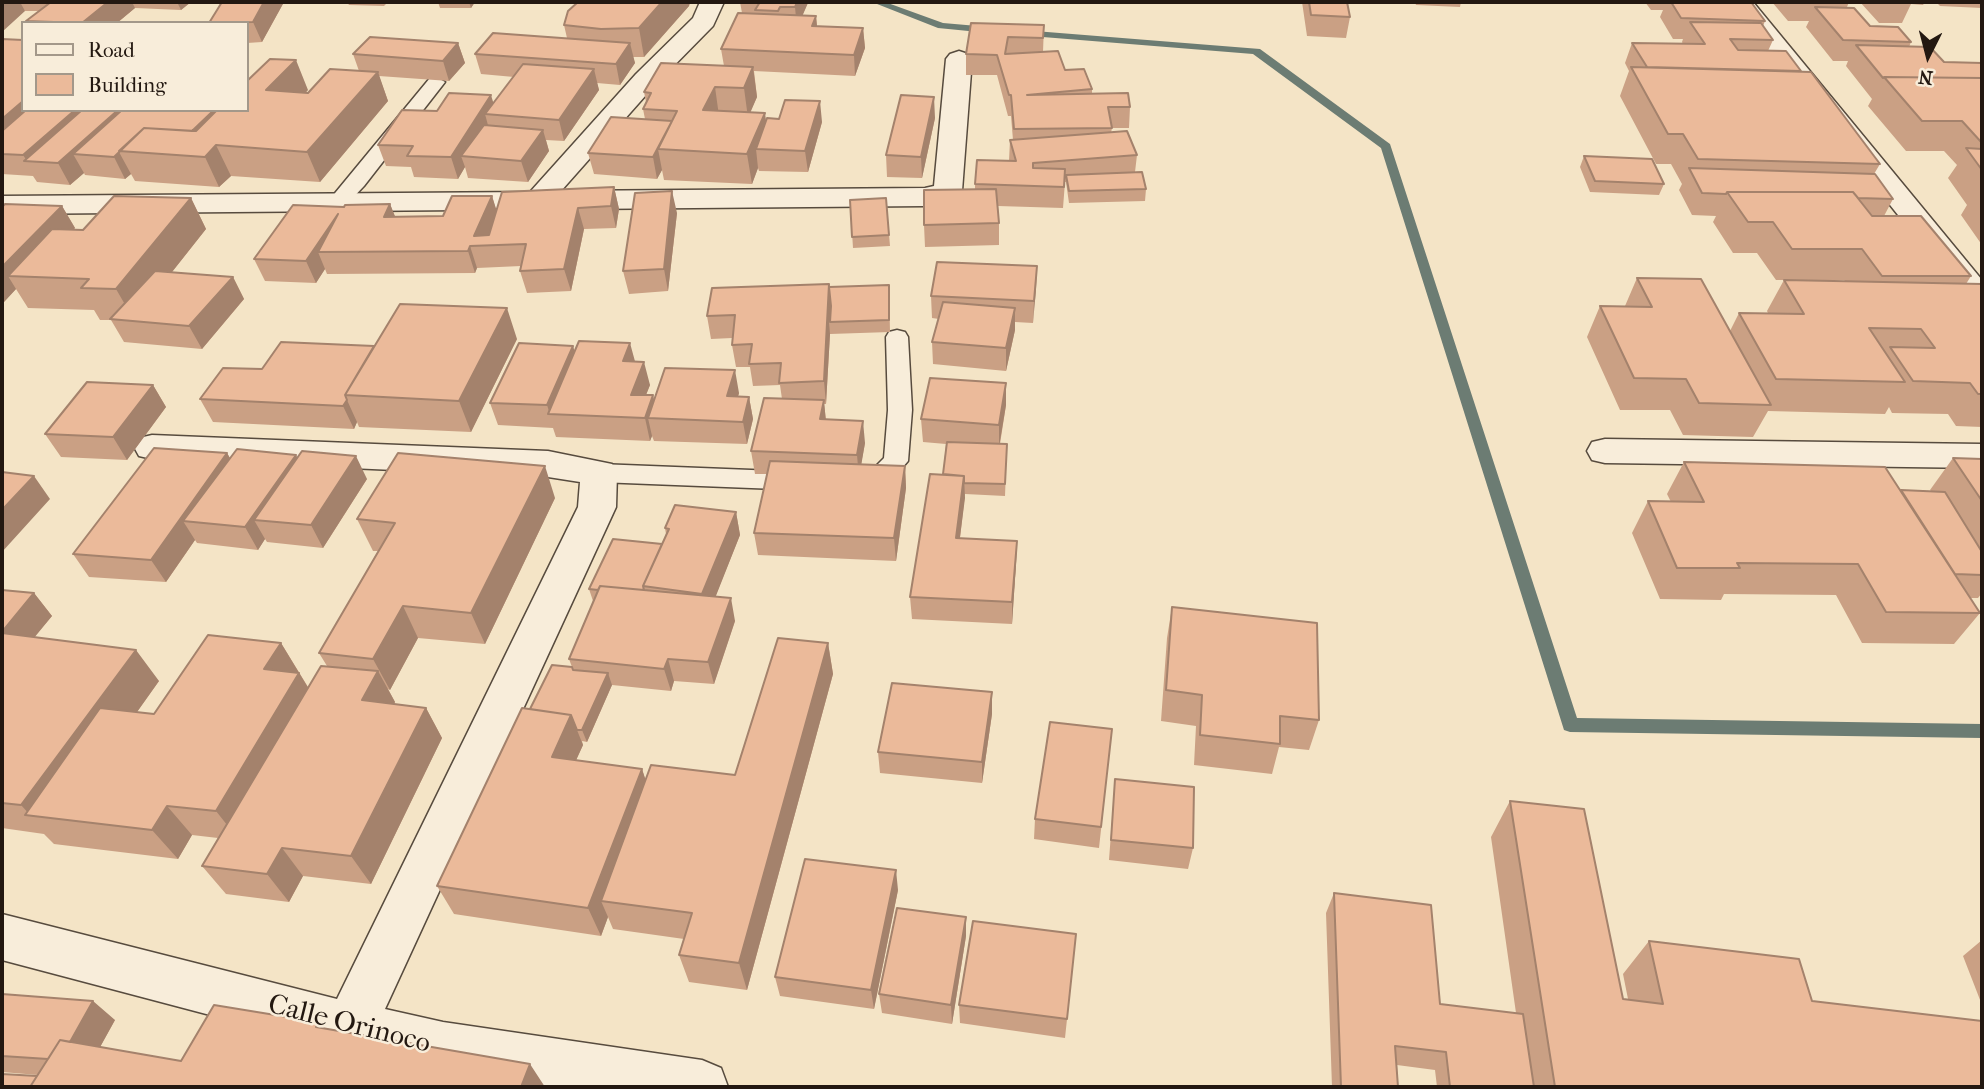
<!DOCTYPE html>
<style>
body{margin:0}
#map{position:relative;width:1984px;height:1089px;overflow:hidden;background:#f4e4c6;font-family:"IM FELL French Canon",serif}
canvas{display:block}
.frame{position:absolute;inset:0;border:4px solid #231811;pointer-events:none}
.legend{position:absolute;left:21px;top:21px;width:228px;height:91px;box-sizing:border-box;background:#f8edda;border:2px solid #a3988a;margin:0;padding:9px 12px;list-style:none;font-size:21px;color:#231811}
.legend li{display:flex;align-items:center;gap:14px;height:35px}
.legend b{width:35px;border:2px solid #a3988a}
.north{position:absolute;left:1893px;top:21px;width:70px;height:70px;-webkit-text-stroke:5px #f8edda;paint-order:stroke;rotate:186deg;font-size:19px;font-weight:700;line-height:28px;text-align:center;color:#231811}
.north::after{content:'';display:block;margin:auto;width:24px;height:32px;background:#231811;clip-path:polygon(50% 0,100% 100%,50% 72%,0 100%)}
</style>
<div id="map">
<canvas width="1984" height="1089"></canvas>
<div class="frame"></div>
<ul class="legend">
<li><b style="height:9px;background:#f8edda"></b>Road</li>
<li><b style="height:19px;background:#ebba9a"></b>Building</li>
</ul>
<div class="north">N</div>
</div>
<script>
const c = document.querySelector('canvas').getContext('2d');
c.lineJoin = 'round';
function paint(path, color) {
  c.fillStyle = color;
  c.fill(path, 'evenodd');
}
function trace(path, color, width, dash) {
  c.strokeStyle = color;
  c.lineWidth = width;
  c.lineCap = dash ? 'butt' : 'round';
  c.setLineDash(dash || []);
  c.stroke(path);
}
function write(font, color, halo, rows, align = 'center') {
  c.font = font + ' "IM FELL French Canon",serif';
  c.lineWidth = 5;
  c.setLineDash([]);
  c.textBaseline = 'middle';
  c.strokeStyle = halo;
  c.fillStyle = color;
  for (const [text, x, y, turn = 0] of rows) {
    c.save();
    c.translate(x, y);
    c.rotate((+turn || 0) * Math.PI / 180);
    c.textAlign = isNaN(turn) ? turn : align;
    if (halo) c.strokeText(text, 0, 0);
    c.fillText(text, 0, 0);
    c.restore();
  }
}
paint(new Path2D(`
 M872,2H885L943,23L989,27L994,30L989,33L938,28Z
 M1022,30L1260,49L1390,144L1577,718L1982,724V738L1570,732L1564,730L1381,148L1253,54L1018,35L1017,33Z`), '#6c7c73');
const lane = new Path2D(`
 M436,77L445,82L364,186L345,206H331L328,202L331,198L430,78Z
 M897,330L905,332L908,337L912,410L908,461L888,484L865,492L856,489L852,483L856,477L870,472L884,458L888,410L886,337L889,332Z
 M599,464L802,472L811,475L815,481L811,487L802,490L599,482L590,479L587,473L590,467Z`);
const street = new Path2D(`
 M700,2H724L713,26L654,86L561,191L925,188L934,186L946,59L950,54L959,51L968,54L972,59L962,191L958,197L925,206L2,214V196L530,192L636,74L693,18Z
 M1729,2H1753L1982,280V310L1971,307Z
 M152,435L548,451L612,464L617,473L616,507L385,1009L443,1022L702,1060L721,1068L728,1087H531L443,1074L350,1052L2,960V914L337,999L578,507L580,482L548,477L152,459L139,456L134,447L139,438Z
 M1605,439L1982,444V468L1605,463L1592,460L1587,451L1592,442Z`);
trace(lane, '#574b3e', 3);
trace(street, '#574b3e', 3);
paint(lane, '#f8edda');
paint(street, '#f8edda');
paint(new Path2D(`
 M2,2H191L181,10L135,8L117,23H27L26,21L39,11H25Z
 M284,2L262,42L247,43V23H209Z
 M347,2H388L384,6L349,5Z
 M438,2H475L471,8H440Z
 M575,2H690L689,6L644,57H633L635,63L620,85L597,83L599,90L564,141L546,140L549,151L528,182L468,178L465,167L458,179L414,177L411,167L386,166L378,145L437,111L493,103L514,77L481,74L475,54L567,38L564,25L575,4Z
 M740,2H808L802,16H816L817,26L863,28L865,48L855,76L754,71L757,97L750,112L766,122H822L808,172L759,171L758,168L752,184L664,180L662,170L657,179L594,174L588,153L645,119L643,109L646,102L644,92L724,66L721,49L742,13Z
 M1302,2H1347L1350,17L1346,38L1307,36Z
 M1415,2H1461L1460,7L1416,5Z
 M1645,2H1751L1765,21L1763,26L1773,40L1768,51L1801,71L1880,164L1874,174L1893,199L1884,216L1971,276L1966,284H1982V427L1956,426L1948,414L1892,413L1889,407L1885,414L1768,411L1753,437L1683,435L1670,410H1620L1587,337L1600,306H1625L1637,278L1730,331L1739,313H1768L1767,311L1784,280L1845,281L1844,280H1776L1757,253H1733L1713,222L1716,216L1692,215L1679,190L1682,184L1671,164H1656L1620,96L1629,71L1625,63L1632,43L1683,44L1682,42L1683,39H1673L1660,17L1663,10H1651Z
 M1772,2H1849L1847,7L1870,26L1911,42L1909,47L1944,62L1982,63V245L1961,215L1967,205L1948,178L1957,165L1944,151H1906L1868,106L1872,99L1846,66L1848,61H1833L1806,27L1809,21H1788Z
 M1860,2H1925L1923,5L1911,4L1902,23H1879Z
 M1936,2H1982V8L1940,6Z
 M971,23L1044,25L1043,52L1065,70L1092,89V94L1130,107L1129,128H1112L1111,133L1137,155L1135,172L1146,189L1145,201L1069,203L1066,182H1065L1063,208L998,206L999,223V245L925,247L924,225L975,189V184L1009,161L1010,140H1013L1011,116H1008L997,75H966V54Z
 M2,39L23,110H247L308,90L305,93H308L359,71L353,54L458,43L465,63L449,81L379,76L388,101L320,182L231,176L219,187L135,181L131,174L125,179L85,175L84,173L70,185L37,182L33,176L2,174Z
 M935,118L922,178L887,177L886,155Z
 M1584,156L1664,184L1659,195L1590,192L1580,167Z
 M614,187L619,209L616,228L584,229L571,291L527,293L520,271L521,266L477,268L475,273L327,274L325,269L316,283L265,281L254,259L344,207L390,204L395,217L443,216L492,196L496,210Z
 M191,198L206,229L172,272L233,277L244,299L202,349L124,342L111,320H100L94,310L28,308L16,289L4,302H2V207L62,206L75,228L73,230H83Z
 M886,198L890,246L853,248L850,200Z
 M677,213L668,291L629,294L623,271Z
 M1037,266L1033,323L1015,322V330L1006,371L933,364L932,342L939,319L932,318L931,296Z
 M889,285L890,332L830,334L826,404H824L826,420L865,443L861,464L905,466L906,488L896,561L758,555L754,533L767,474H755L751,451L782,399L780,385L753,386L750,367H736L732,345V338L711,339L707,316L829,287Z
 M517,339L471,432L359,427L357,422L354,429L213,422L200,399L262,369L374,346Z
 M575,352L635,362L650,385L646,395H653L654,401L739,393L738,396L749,397L753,419L747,444L654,441L652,436L650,441L556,437L553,428L498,425L490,403Z
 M1006,383V405L1000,444H1007L1005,496L965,494L960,538L1017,541L1016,564L1012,624L912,619L910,597L943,474L946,444L923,442L921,419Z
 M153,385L166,407L127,460L61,457L45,434Z
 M227,453L230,458H297L367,479L323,548L267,542L265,539L258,550L197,543L195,540L166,582L89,577L73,554Z
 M1953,458L1982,459V593L1978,598H1970L1980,613L1954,644L1862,643L1836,595L1724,594L1721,600L1660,599L1632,533L1648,501L1671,502L1667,494L1684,462L1901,490L1931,491L1930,490Z
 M555,498L485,644L418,638L390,690L388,689L395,702L394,704L426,708L442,738L371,884L303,876L289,902L226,894L202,866L218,838L192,835L178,859L54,844L44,834L2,828V590L34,593L52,616L34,637L159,681L137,712L154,714L281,643L308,687L327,666L319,653L378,551H373L357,519Z
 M736,512L740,535L715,597L735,621L714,684L674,681L671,691L612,685L587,742L582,741L583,745L576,760L642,769L645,779L735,775L828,643L833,674L747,990L689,982L679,955L684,939L613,929L608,917L601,936L454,914L437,886L530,709L572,667L569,659L593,601L589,589L662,544L666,534L665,528Z
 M1172,607L1319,720L1309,750L1279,747L1272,774L1194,765L1196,726L1161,721L1167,638Z
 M992,714L982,783L880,773L878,752Z
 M1112,729L1099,848L1034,839L1035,819Z
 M1115,779L1193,848L1188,869L1109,860Z
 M1510,801L1623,999H1628L1623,974L1649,941L1812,1001L1982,1087H1437L1435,1070L1397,1065L1398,1087H1332L1326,913L1334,893L1440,1004L1516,1013L1491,837Z
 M898,890L874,1009L780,996L775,977Z
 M1076,934L1065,1038L960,1023L959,1005Z
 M966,936L952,1024L882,1013L879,994Z
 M1982,940V1005L1963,956Z
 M2,994L115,1020L100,1047L181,1061L324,1028L530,1064L38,1075L2,1072Z`), '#caa084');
paint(new Path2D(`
 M2,2H20L25,11L2,32Z
 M108,2H132L135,8L117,23H82Z
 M177,2H191L181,10Z
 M264,2H284L262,42L253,22Z
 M469,2H475L471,8Z
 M662,2H690L689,6L644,57L639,28Z
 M797,2H808V3L797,28L795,7Z
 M816,16L818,37L812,26Z
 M863,28L865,48L855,76L854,55Z
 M458,43L465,63L449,81L443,61Z
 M630,43L635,63L620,85L616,64Z
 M296,60L308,90L279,120L266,90Z
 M753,67L757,97L748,118L744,88Z
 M594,69L599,90L564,141L559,120Z
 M378,72L388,101L320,182L307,152Z
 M715,87L719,116L703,110Z
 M491,95L497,115L485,114L489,129L461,156L465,167L458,179L451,157Z
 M934,97L935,118L922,178L921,157Z
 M23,101V110H62L2,139V119Z
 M820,101L822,122L808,172L805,151Z
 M75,110H99L27,161L23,155Z
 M118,110H123L73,154L84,173L70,185L58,163Z
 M194,110H221L226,129L191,133Z
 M765,113L769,143L756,149L758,168L752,184L747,154Z
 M673,121L658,149L662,170L657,179L653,157Z
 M543,130L549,151L528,182L521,161Z
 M216,145L231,176L219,187L205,157Z
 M119,152L131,174L125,179L114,157Z
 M614,187L619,209L616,228L611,206Z
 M672,191L677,213L668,291L664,269Z
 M492,196L499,218L487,245L474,236Z
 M191,198L206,229L134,320L116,289Z
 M390,204L399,226L384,217Z
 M62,206L75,228L28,277L8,276L16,289L4,302L2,298V267Z
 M578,208L584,229L571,291L564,269Z
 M338,214L318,252L325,269L316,283L306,261Z
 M470,246L477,268L475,273L468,251Z
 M1037,266L1036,289L1033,323L1034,301Z
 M233,277L244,299L202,349L189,326Z
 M829,284L831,306L830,322H829L830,334L826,404L824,381Z
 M507,308L517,339L471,432L459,401Z
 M1015,308V330L1006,371V348Z
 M630,343L636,365L623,361Z
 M573,346L580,368L550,414L547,405Z
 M644,362L650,385L637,417L631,395Z
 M735,370L739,393L732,418L727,396Z
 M1006,383V405L999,447V425Z
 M153,385L166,407L127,460L113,437Z
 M653,395L658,418H648L652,436L650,441L645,418Z
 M749,397L753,419L747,444L743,422Z
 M347,400L357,422L354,429L343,406Z
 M824,400L826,423L820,419Z
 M863,421L865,443L859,478L857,455Z
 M227,453L240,476L183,521L195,540L166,582L151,560Z
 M296,455L308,478L254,520L265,539L258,550L245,527Z
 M356,456L367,479L323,548L311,525Z
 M545,466L555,498L485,644L471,613Z
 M905,466L906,488L896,561L894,538Z
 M34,476L50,499L2,552V510Z
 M964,476L965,498L957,560L956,538Z
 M736,512L740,535L708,616L702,594Z
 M1017,541L1016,564L1012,624V602Z
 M34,593L52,616L2,677V632Z
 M731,598L735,621L714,684L708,662Z
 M403,606L418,638L390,690L373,659Z
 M281,643L318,704L239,840L216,811L264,669Z
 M828,643L833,674L747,990L739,963Z
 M136,650L159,681L61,819L31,816L21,805Z
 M668,659L674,681L671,691L664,669Z
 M378,671L395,702L379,731L362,700Z
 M608,673L612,685L587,742L582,730Z
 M992,692V714L982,783V762Z
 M426,708L442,738L371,884L351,856Z
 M571,715L583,745L564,787L552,757Z
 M642,769L652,799L601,901L608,917L601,936L588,908Z
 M167,806L192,835L178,859L152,830Z
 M282,848L303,876L289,902L267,874Z
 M896,870L898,890L874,1009L871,990Z
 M966,917V936L952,1024L951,1005Z
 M93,1001L115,1020L83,1078L60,1060Z
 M530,1064L545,1087H521Z`), '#a4826c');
const building = new Path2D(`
 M51,2H108L82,23L26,21Z
 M222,2H264L253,22L209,23Z
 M578,2H662L639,28L601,29L564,25L568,11Z
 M760,2H797L795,7H780L778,11L755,10Z
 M1309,2H1347L1350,17L1311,15Z
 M1671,2H1751L1765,21L1681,18Z
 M1815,7L1854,8L1870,26L1898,27L1911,42L1843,40Z
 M738,13L816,16L812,26L863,28L854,55L721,49Z
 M1690,22L1761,23L1773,40L1730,39L1738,50L1786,51L1801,71L1647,67L1632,43L1705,44Z
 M971,23L1044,25L1043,38L1008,37L1005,54L1058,51L1065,70L1084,69L1092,89L1027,95L1128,93L1130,107H1108L1112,128L1014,129L1011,95H1009L997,55L966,54Z
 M493,33L630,43L616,64L475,54Z
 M370,37L458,43L443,61L353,54Z
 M2,39L23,40V101L2,119Z
 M1856,45L1930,47L1944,62L1982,63V78L1884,77L1883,78Z
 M270,59L296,60L266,90L308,93L330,69L378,72L307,152L216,145L205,157L119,151L144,128L196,131L217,110H247V81Z
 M661,63L753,67L744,88L715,87L703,110L765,113L747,154L658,149L677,111L643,109L651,93L644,92Z
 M523,64L594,69L559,120L485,114Z
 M1631,67L1811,72L1880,164L1698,159L1683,134H1668Z
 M1884,77L1982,78V143L1962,121H1922Z
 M449,93L491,95L451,157L407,156L413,146L378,145L402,110L437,111Z
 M901,95L934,97L921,157L886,155Z
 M785,100L820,101L805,151L756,149L767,118L779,119Z
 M26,110H75L23,155L2,154V131Z
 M82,110H118L58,163L24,161Z
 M122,110H214L192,131L144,128L114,157L73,154Z
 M611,117L672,121L653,157L588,153Z
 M484,125L543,130L521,161L461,156Z
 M1127,131L1137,155L1033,163V168L1065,169L1064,187L975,184L977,160L1016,161L1010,140Z
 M1966,148L1982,149V170Z
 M1584,156L1652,159L1664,184L1595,181Z
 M1689,168L1875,174L1893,199L1858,198L1853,192H1727L1726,194L1702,193Z
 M1142,172L1146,189L1069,191L1066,175Z
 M614,187L611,206L578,208L564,269L520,271L526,244L470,246L468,251L318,252L338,214L306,261L254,259L293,205L344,207L345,205L390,204L384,217L443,216L452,196H492L474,236L489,235L502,192Z
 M996,189L999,223L924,225V190Z
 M672,191L664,269L623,271L635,193Z
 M1727,192H1853L1872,216H1921L1971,276H1882L1862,249H1792L1773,222H1748Z
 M114,196L191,198L116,289L81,288L89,279L8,276L52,229L83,230Z
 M886,198L889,235L852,237L850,200Z
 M5,204L62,206L2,267V207Z
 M937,262L1037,266L1034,301L931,296Z
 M155,271L233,277L189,326L110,319Z
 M1637,278L1701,279L1771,405L1699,403L1686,379L1634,378L1600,306L1652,307Z
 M1784,280L1982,284V394H1978L1970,383L1913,381L1890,347L1935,348L1921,329L1869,328L1905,382L1776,379L1739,313L1804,314Z
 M829,284L824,381L779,383L781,363L749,364L752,344L732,345L735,315L707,316L712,288Z
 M889,285V320L830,322L831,306L829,287Z
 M943,302L1015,308L1006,348L932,342Z
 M400,304L507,308L459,401L345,395Z
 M579,341L630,343L623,361L644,362L631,395H653L645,418L548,414Z
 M281,342L374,346L345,395L347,400L343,406L200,399L223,368L262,369Z
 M519,343L573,346L547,405L490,403Z
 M665,368L735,370L727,396L749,397L743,422L648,418Z
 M930,378L1006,383L999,425L921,419Z
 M87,382L153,385L113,437L45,434Z
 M764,398L824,400L820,419L863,421L857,455L751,451Z
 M947,442L1007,444L1005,484L964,483V476L943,474Z
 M154,448L227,453L151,560L73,554Z
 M237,449L296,455L245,527L183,521Z
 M302,451L356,456L311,525L254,520Z
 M398,453L545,466L471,613L403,606L373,659L319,653L395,523L357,519Z
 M1953,458L1982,459V501Z
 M770,461L905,466L894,538L754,533Z
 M1684,462L1885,467L1980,613L1886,612L1858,564L1737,563L1740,568H1677L1648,501L1704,502Z
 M2,472L34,476L2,510Z
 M930,474L964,476L956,538L1017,541L1012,602L910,597Z
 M1901,490L1945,492L1982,552V575L1955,574Z
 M675,505L736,512L702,594L643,586L669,529L665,528Z
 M613,539L662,544L643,586L644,590L600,586L598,590L589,589Z
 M600,586L731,598L708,662L668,659L664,669L569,659Z
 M2,590L34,593L2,632Z
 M1172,607L1317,623L1319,720L1280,716V744L1200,735L1202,695L1166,690Z
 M2,633L136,650L21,805L2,803Z
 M208,635L281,643L264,669L299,673L216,811L167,806L152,830L25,815L100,708L154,714Z
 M778,638L828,643L739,963L679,955L692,913L601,901L651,765L735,775Z
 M552,665L572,667L573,670L608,673L582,730H577L571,715L530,709Z
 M321,666L378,671L362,700L426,708L351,856L282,848L267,874L202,866Z
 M892,683L992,692L982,762L878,752Z
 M522,708L571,715L552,757L642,769L588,908L437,886Z
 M1050,722L1112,729L1101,827L1035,819Z
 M1115,779L1194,787L1193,848L1111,840Z
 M1510,801L1584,809L1623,999L1663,1004L1649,941L1799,959L1812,1001L1982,1021V1087H1555Z
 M805,859L896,870L871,990L775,977Z
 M1334,893L1431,905L1440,1004L1523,1014L1534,1087H1450L1446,1052L1395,1046L1398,1087H1341Z
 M897,908L966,917L951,1005L879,994Z
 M973,921L1076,934L1067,1019L959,1005Z
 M2,994L93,1001L70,1042L60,1040L48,1059L2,1056Z
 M214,1005L318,1022L316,1027L530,1064L521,1087H30L60,1040L181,1061Z
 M2,1074L37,1076L30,1087H2Z`);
paint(building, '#ebba9a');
trace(building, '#a4826c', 2);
write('28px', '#231811', '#f8edda', [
 ["Calle Orinoco",349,1025,14]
]);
</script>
